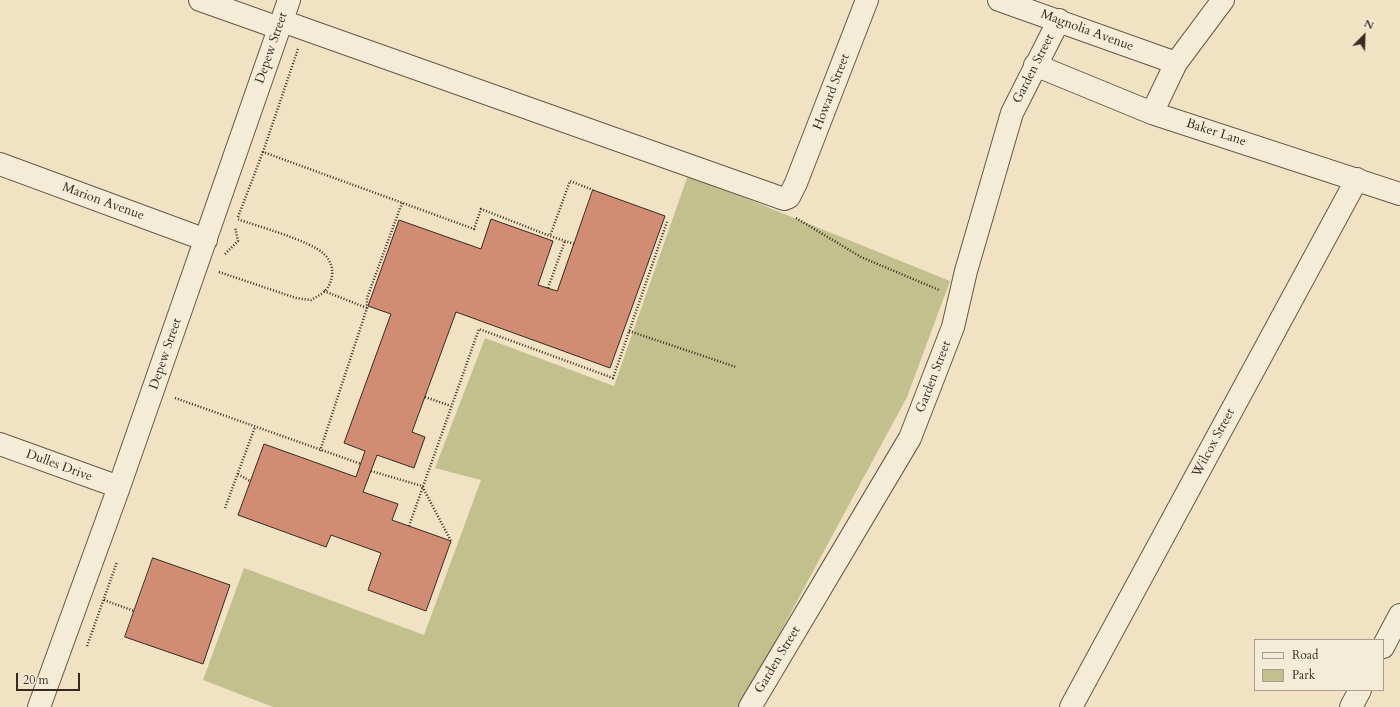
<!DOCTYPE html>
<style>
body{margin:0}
#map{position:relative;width:1400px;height:707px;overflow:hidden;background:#f0e2c2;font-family:Cardo,serif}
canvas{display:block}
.legend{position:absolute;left:1254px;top:639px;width:130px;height:52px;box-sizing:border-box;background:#f5ecd7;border:1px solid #a99e8f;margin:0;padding:5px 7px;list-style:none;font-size:12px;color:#382a23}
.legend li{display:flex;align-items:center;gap:8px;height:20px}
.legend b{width:20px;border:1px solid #a99e8f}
.north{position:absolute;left:1344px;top:16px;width:40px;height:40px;-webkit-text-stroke:3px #f5ecd7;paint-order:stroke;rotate:23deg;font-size:11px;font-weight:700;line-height:16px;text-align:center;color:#382a23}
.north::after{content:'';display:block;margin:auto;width:14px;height:18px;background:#382a23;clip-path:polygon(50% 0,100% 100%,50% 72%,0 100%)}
.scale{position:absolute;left:16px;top:673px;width:64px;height:18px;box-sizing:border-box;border:2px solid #382a23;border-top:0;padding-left:5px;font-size:12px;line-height:14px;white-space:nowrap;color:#382a23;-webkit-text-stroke:3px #f5ecd7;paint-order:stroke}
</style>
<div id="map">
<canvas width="1400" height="707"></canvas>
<ul class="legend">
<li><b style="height:5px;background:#f5ecd7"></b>Road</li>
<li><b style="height:11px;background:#c2c18e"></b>Park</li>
</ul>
<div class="north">N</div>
<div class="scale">20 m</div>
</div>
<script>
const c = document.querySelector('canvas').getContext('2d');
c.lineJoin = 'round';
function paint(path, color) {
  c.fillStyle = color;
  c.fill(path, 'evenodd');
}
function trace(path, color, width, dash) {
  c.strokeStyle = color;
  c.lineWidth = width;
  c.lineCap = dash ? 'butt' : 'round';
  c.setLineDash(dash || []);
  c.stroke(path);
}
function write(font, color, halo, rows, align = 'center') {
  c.font = font + ' Cardo,serif';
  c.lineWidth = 3;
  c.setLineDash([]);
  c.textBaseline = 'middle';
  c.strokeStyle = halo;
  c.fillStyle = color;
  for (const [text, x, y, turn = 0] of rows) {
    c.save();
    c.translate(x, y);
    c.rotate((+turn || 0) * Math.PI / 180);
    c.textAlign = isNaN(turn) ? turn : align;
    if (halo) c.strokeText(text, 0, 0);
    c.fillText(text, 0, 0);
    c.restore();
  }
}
paint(new Path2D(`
 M688,175L950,281L907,397L740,707H273L203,680L244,568L424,635L481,480L435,468L485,338L614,386Z`), '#c2c18e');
const building = new Path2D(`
 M593,190L665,216L610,368L456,312L412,432L425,437L414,468L377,455L363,492L398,504L392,520L451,541L426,611L368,590L381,553L331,535L326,547L238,515L264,444L356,477L365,451L344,443L391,314L368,306L399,220L481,249L491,219L553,241L538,285L557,291Z
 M153,558L230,585L203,664L125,637Z`);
paint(building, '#d08d74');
trace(building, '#382a23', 1);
const minor = new Path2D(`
 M200,0L279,28
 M999,0L1176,63
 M282,21L784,199L789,197L796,183L867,0
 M1035,65L1152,113L1400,194
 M1152,113L1176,63L1223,0
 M0,164L206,240
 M0,444L119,487
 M1383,647L1400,615
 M39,707L119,487L289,0
 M750,707L910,438L953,327L966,271L1012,113L1059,20
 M1071,707L1357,179
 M1351,707L1360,690`);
trace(minor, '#66584b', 24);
trace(new Path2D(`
 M298,49L263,152L474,229L481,209L550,236
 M238,217L263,152
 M796,218L861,257L939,290
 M574,244L550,236L570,181L593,190
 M225,254L238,241L235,227
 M219,272L296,298L311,300C316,297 325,293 328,287C335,276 333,262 324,254C311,241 257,226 237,219
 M548,288L565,241
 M324,291L367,308
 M629,331L736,367
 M425,397L451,406
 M175,398L361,464
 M320,451L367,308V298L402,203
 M371,471L422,486L451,541
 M238,474L250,481
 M225,508L255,427
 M409,526L479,329L613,378L667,222
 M104,600L134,611
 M87,646L117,562`), '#382a23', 2.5, [1, 2]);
trace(minor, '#f5ecd7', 22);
write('13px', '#382a23', '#f5ecd7', [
 ["Magnolia Avenue",1087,31,20],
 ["Depew Street",272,48,-71],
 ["Garden Street",1034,69,-63],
 ["Howard Street",832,92,-69],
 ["Baker Lane",1216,133,18],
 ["Marion Avenue",103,202,20],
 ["Depew Street",166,354,-71],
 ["Garden Street",934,377,-69],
 ["Wilcox Street",1214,443,-62],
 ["Dulles Drive",59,466,20],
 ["Garden Street",778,660,-59]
]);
</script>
